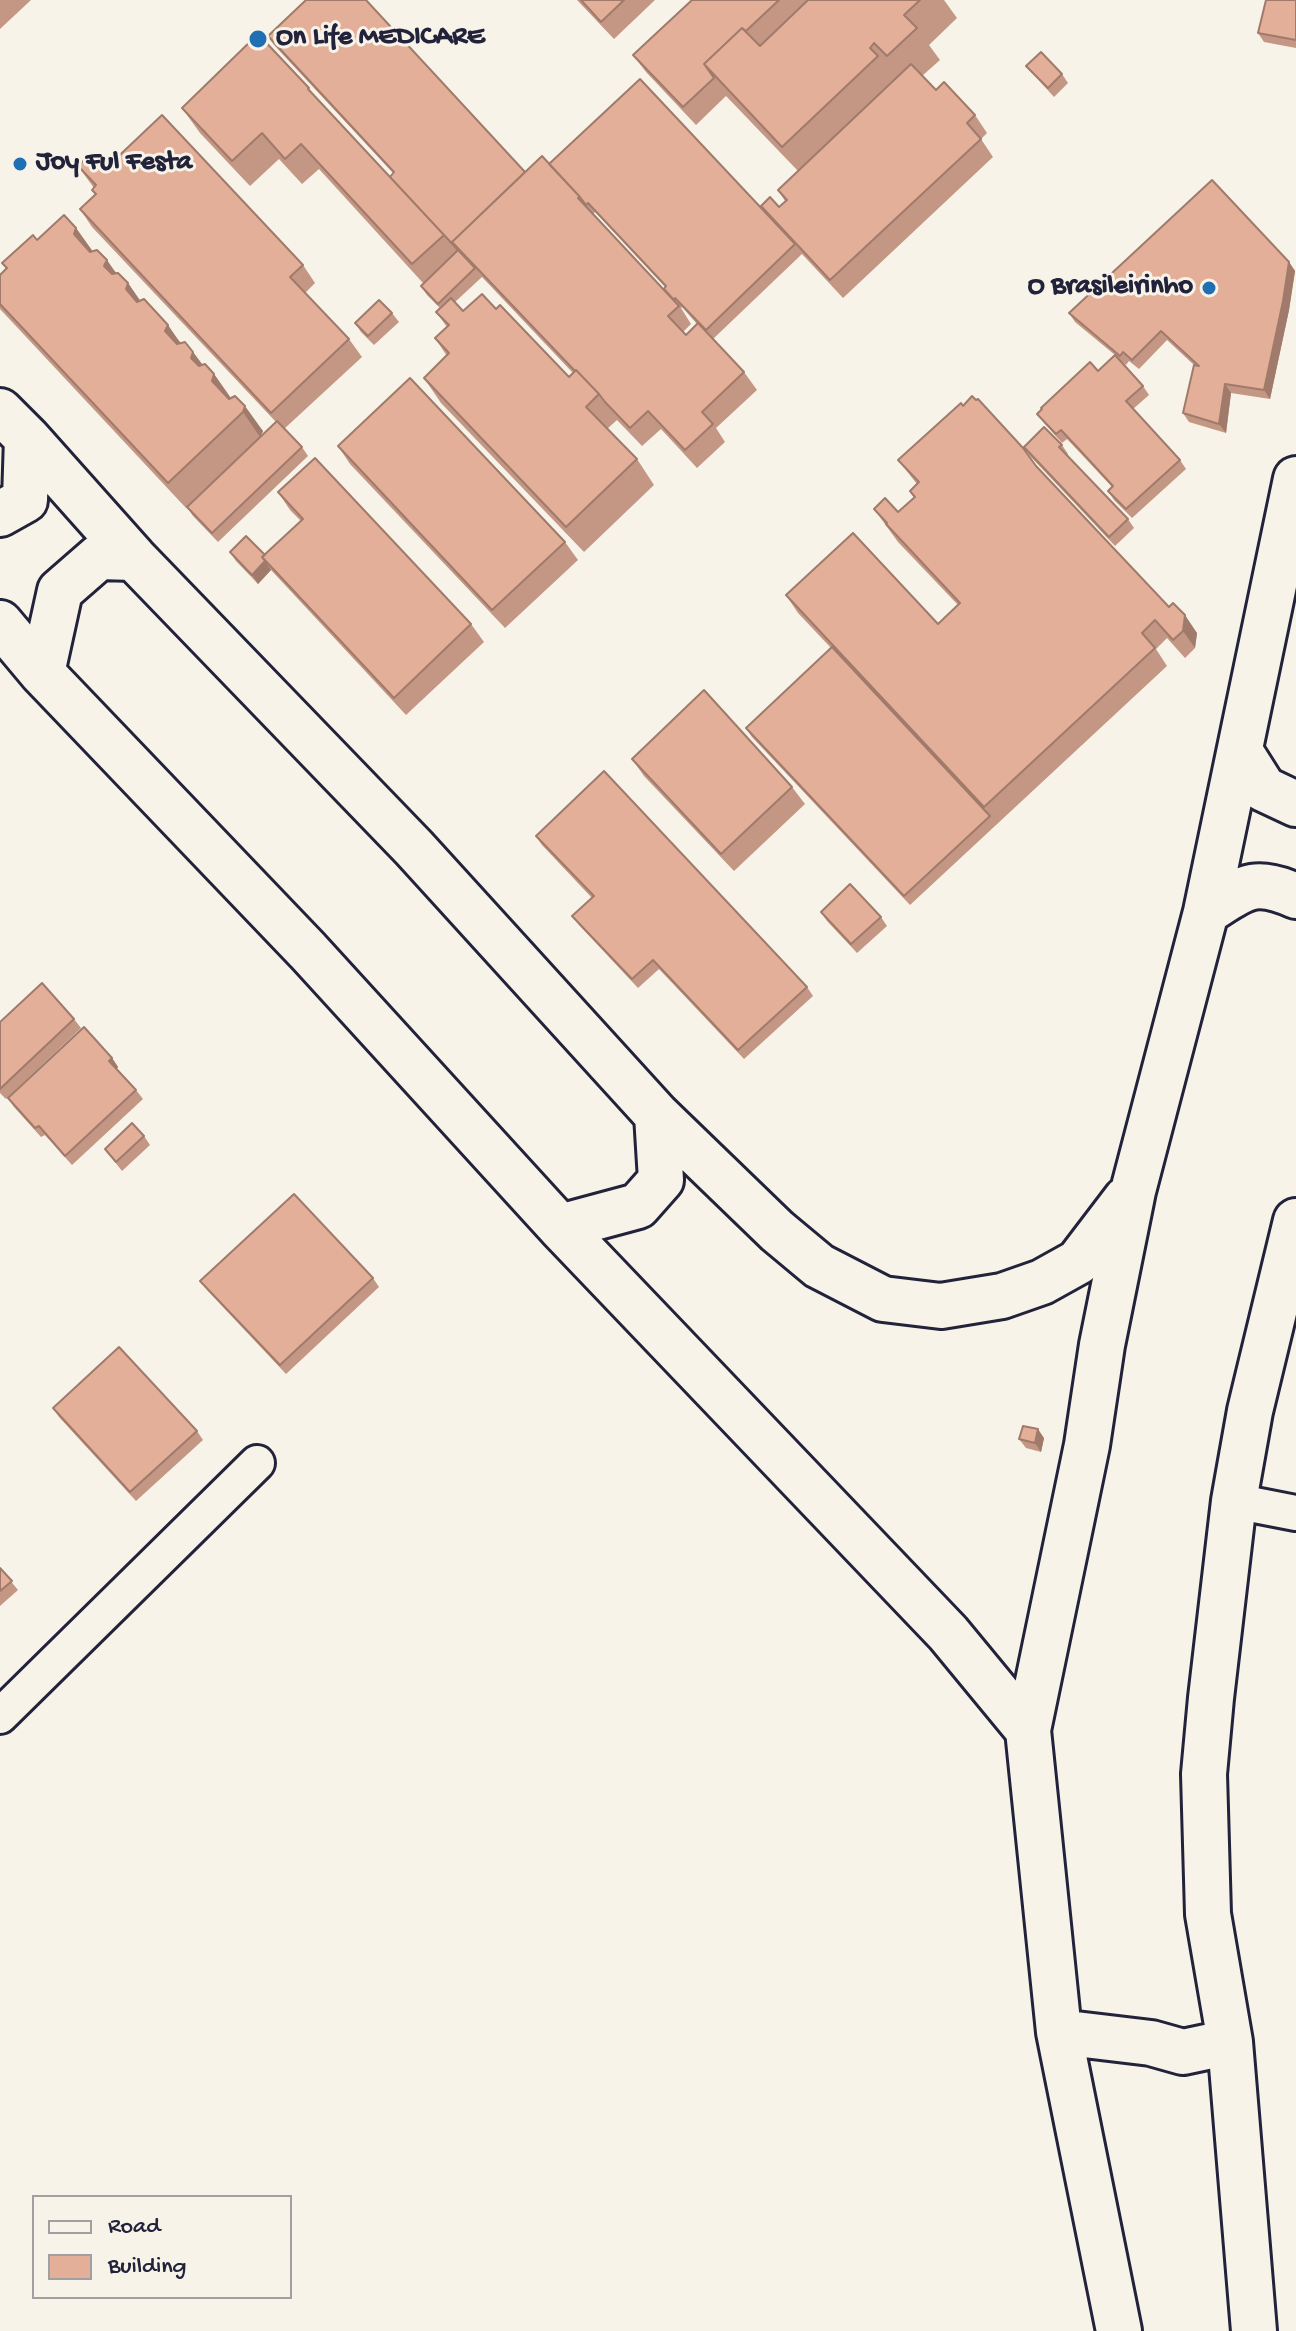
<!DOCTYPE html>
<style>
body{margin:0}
#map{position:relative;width:1296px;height:2331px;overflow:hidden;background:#f7f3e8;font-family:"Gochi Hand",sans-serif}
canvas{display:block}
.legend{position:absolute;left:32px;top:2195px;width:260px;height:104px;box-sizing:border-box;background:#f7f3e8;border:2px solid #a29fa3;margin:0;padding:10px 14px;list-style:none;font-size:24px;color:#22223b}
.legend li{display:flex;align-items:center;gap:16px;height:40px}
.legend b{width:40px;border:2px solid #a29fa3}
</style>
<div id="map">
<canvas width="1296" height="2331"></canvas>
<ul class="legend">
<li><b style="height:10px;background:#f7f3e8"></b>Road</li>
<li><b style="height:22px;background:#e4af99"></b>Building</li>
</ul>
</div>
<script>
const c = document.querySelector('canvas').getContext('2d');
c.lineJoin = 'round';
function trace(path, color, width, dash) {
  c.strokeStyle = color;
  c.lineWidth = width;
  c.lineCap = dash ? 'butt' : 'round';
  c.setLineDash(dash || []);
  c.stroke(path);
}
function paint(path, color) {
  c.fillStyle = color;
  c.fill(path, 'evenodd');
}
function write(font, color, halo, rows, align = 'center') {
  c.font = font + ' "Gochi Hand",sans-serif';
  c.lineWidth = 6;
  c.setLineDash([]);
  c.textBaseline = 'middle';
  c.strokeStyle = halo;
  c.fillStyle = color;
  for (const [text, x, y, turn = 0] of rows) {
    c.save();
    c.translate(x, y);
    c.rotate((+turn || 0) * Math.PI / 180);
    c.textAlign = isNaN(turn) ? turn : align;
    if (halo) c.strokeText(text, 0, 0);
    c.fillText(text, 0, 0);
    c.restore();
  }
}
const street = new Path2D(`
 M1234,1501L1296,1513
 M0,1716L257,1463`);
const secondary = new Path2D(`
 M0,411L27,438L134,558L414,848L657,1115L777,1231L819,1266L883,1299L941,1306L1002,1296L1042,1282L1078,1262L1126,1199
 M0,514L25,500L27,438
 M0,623L42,673L308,951L560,1227L948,1633L1028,1730
 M42,673L60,591L99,557L134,558
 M1240,751L1264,789L1296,804
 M1206,912C1243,889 1252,876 1296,896
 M560,1227L638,1206L661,1180L657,1115
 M1059,2032L1151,2043L1183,2052L1230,2042
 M1119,2331L1059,2032L1028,1730L1087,1445L1102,1345L1133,1191L1206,912L1296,479
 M1254,2331L1230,2042L1208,1914L1204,1774L1211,1698L1234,1501L1250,1411L1296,1221`);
trace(street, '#22223b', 40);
trace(secondary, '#22223b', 50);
trace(street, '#f7f3e8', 34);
trace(secondary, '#f7f3e8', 44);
paint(new Path2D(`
 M0,0H31L0,29Z
 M577,0H655L614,39Z
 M692,0H944L957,18L929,45L940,60L922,76L936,90L975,115L987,133L981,139L993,157L843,298L802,254L713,339L744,372L757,390L716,428L725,442L697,468L661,429L642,446L617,420L607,429L637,459L654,485L584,552L441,403L424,378L447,356L435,338L447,327L436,312L440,308L427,295L421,286L423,283L319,169L302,184L279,159L250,186L200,133L182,108L318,100L390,177L393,173L274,45L268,36L525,172L549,164L767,215L761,206L779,207L785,201L778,190L798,171L726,96L696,125L646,72L633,55ZM595,212L665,287L667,293L593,214ZM482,277L573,373L569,377L496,309L463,311L455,302ZM682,307L697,324L686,335L683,332L691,324L681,308Z
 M1296,0V48L1264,42L1258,33Z
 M1026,66L1062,74L1068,83L1054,97L1033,74Z
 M78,166L106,168L303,265L315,283L305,293L349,339L362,357L284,429L302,447L308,456L218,542L193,516L187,507L186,508L0,309V275L6,269L2,263L37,240L76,228L92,251L128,283L140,301L181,343L193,352L203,365L214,374L231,398L263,431L261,436L276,422L92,227L80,209L95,195L92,190L94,188Z
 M1289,262L1295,271L1289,310L1270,399L1231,393L1226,433L1189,422L1183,413L1194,365L1167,340L1139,369L1129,361L1126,365L1115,356L1143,386L1149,395L1133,409L1180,460L1186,469L1132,518L1114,500L1108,491L1112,487L1084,457L1067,439L1062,443L1044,423L1037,414L1098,371L1115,355L1075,322L1069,313Z
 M392,313L399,322L374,345L361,332L355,323Z
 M1062,445L1068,454L1067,455L1128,519L1134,528L1115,546L1030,456L1024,447Z
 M338,446L565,542L578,560L505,628L350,464Z
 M898,460L1036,466L1169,607L1197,633L1195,648L1185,658L1167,638L1156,649L1167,666L910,905L752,737L746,728L831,648L798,613L786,595L938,624L958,605L898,542L874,509L898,512L914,498L910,491L917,484Z
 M278,492L471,624L484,642L406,715L271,570L258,584L236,561L230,552L265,555L301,521L290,510Z
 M632,759L792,787L805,804L734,871L644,776Z
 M536,836L807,987L813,996L744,1059L659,969L638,988L579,925L572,916L592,898L542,845Z
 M821,912L881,917L887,926L857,953L827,921Z
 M74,1019L81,1028L6,1099L0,1093V1022Z
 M112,1058L118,1067L117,1069L136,1090L143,1099L72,1165L45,1135L41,1137L14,1107L8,1098Z
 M144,1136L150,1145L122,1171L105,1149Z
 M373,1278L379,1287L286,1374L207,1290L200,1281Z
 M53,1408L197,1431L203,1440L136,1501L59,1417Z
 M1044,1438L1041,1452L1026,1448L1019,1439Z
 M0,1568L18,1590L0,1606Z`), '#c49684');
paint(new Path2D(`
 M76,228L94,253L91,259L74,234Z
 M107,260L125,286L122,291L104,266Z
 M1289,262L1295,271L1289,310L1270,399L1264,390Z
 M128,283L146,309L144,314L126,289Z
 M168,325L186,351L183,357L165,331Z
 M193,352L211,377L209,383L191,358Z
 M214,374L232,400L230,406L212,381Z
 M1225,384L1231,393L1226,433L1219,424Z
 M245,406L263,431L260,437L243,412Z
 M265,561L271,570L258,584L252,575Z
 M1185,615L1197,633L1195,648L1183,631Z
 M112,1058L118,1067L116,1070L109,1061Z
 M1038,1429L1044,1438L1041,1452L1035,1443Z`), '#a07a6b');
const building = new Path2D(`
 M306,0H366L525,172L452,242L458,250L475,268L438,304L421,286L458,250L390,177L394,172L268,36Z
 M581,0H624L601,22Z
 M692,0H779L746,31L742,28L704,64L714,78L683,107L633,55Z
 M808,0H920L904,15L917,28L887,56L874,43L870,48L878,56L782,147L704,64L742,28L760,46Z
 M1266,0H1296V40L1258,33Z
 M258,34L309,88L308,89L444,235L412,264L301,144L285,159L262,133L232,161L182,108Z
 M1041,52L1062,74L1048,88L1026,66Z
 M911,64L936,90L944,82L975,115L967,123L981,139L830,280L761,206L770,197L779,207L787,200L778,190Z
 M640,79L795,244L706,330L675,298L674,300L664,289L666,286L588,203L586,205L580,197L549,164Z
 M162,115L303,265L290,277L349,339L271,413L80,209L96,194L92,190L96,185L78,166L92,153L106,168Z
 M542,156L580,197L578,198L679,306L668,316L686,335L698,323L744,372L702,412L713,424L685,450L648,411L630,428L605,402L599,394L576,370L575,371L452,242Z
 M1212,180L1289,262L1283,301L1264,390L1225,384L1219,424L1183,413L1194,365L1199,366L1161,331L1132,360L1123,352L1120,356L1069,313Z
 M64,215L76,228L74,234L90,252L97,250L107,260L104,266L112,274L118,273L128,283L126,289L137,302L144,299L168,325L165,331L177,344L185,342L193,352L191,358L199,366L205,364L214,374L212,381L229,399L235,396L245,406L243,412L168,483L0,304V275L7,268L2,263L33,235L37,240Z
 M482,294L496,309L500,305L569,377L576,370L599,394L586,407L637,459L566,527L424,378L449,353L435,338L449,325L436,312L451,298L463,311Z
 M379,300L392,313L368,336L355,323Z
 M1115,355L1143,386L1126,401L1180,460L1126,509L1108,491L1113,486L1078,448L1061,430L1056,434L1037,414L1042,409L1041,408L1090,362L1098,371Z
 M410,378L565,542L492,610L338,446Z
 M972,396L976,400L978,399L1023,448L1036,466L1169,607L1173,603L1185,615L1183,631L1173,640L1155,620L1142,633L1155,648L984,807L786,595L853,533L938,624L960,603L886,524L887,523L874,509L885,498L898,512L915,497L910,491L919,482L898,460L961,403L963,406Z
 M277,421L302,447L212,533L187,507Z
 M1044,427L1062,445L1059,447L1128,519L1109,537L1024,447Z
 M315,458L471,624L394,698L262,557L303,519L278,492Z
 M246,536L265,555L262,557L265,561L252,575L230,552Z
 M832,647L990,816L904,896L746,728Z
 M704,690L792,787L721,854L632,759Z
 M604,771L807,987L738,1050L653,960L632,979L572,916L594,896L536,836Z
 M850,884L881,917L851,944L821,912Z
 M42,983L74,1019L0,1089V1022Z
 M84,1027L112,1058L109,1061L136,1090L65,1156L39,1126L35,1128L8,1098Z
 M132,1123L144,1136L116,1162L105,1149Z
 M294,1194L373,1278L280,1365L200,1281Z
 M119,1347L197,1431L130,1492L53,1408Z
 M1023,1426L1038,1429L1035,1443L1019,1439Z
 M0,1568L12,1581L0,1591Z`);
paint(building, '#e4af99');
trace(building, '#a07a6b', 2);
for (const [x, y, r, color] of [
 [258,39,10,"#1f6fb2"],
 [20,164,8,"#1f6fb2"],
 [1209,288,8,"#1f6fb2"]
]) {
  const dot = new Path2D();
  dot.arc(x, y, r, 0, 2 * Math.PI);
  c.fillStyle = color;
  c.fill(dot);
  trace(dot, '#f7f3e8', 3);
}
write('bold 28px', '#22223b', '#f7f3e8', [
 ["On Life MEDICARE",276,39],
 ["Joy Ful Festa",36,164],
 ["O Brasileirinho",1193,288,"right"]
], 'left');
</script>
